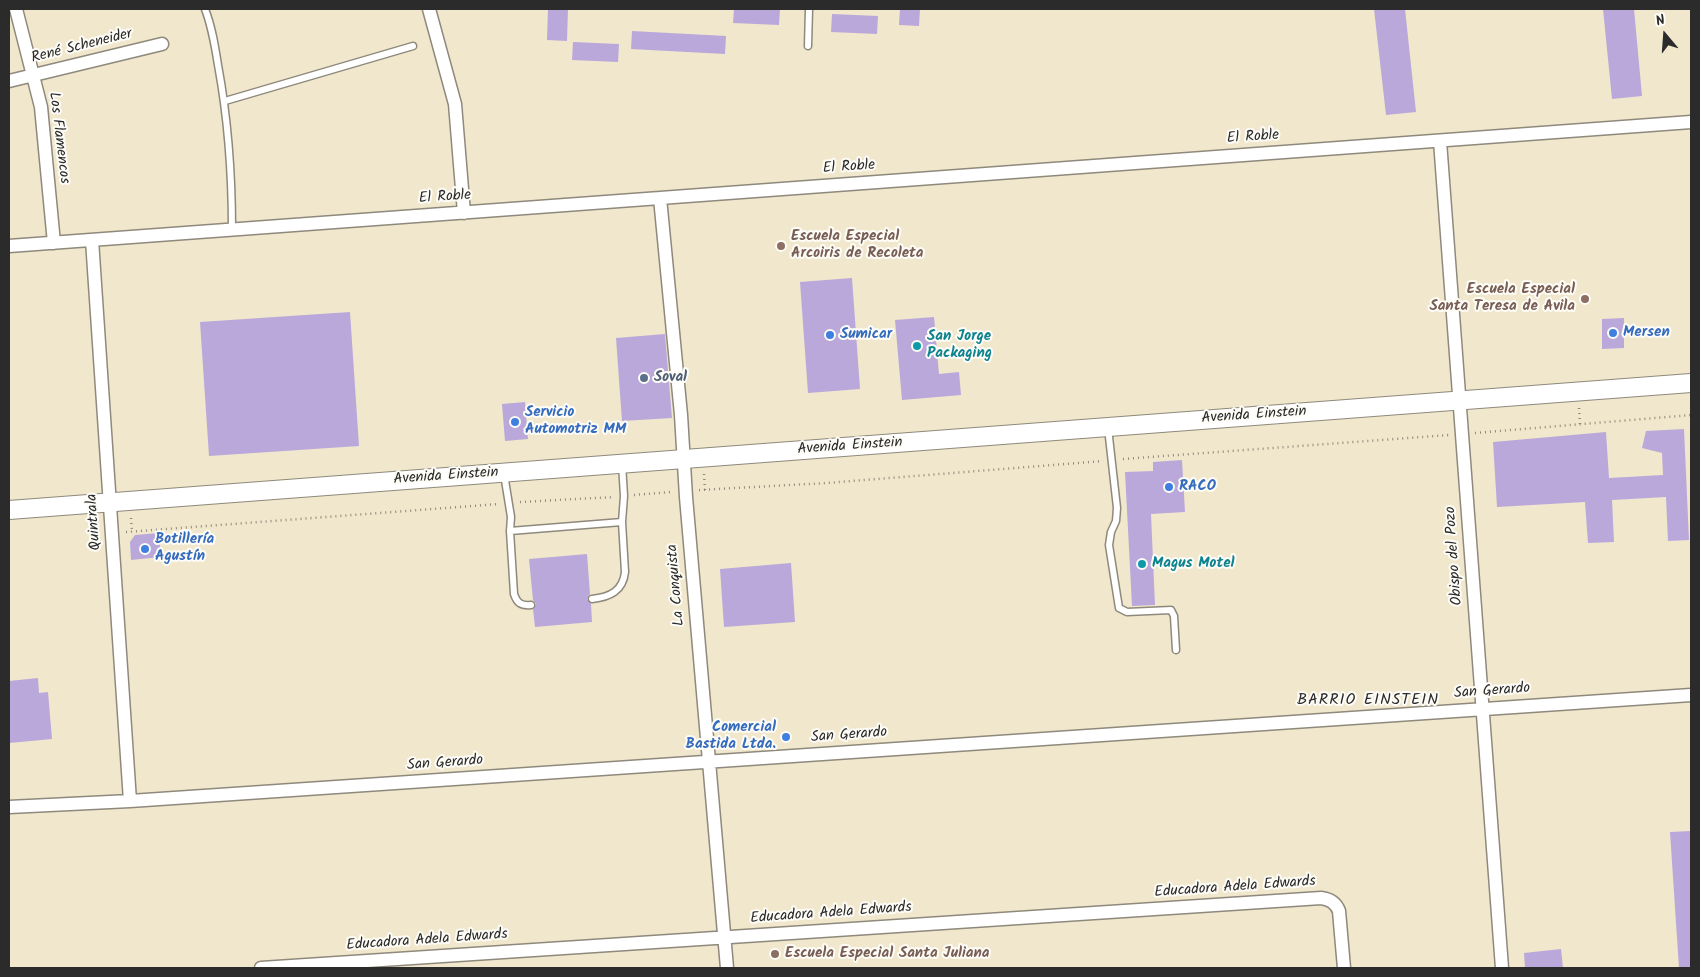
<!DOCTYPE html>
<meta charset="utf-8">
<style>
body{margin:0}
#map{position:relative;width:1700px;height:977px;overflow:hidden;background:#f1e7cc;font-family:Kalam,sans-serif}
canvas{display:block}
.frame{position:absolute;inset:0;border:10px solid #2b2b2b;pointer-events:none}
.north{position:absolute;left:1640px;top:10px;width:50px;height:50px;-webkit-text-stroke:4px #fdfcf7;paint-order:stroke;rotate:342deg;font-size:14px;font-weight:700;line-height:20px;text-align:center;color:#2b2b2b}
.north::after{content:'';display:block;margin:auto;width:18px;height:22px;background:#2b2b2b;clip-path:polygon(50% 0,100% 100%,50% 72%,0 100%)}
</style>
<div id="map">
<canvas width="1700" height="977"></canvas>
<div class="frame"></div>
<div class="north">N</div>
</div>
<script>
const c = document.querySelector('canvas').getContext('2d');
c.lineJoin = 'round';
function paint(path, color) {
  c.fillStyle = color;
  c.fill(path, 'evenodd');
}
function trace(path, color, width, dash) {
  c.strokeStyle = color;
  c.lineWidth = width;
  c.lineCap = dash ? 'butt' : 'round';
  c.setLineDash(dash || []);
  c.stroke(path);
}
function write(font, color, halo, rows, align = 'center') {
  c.font = font + ' Kalam,sans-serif';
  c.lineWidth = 4;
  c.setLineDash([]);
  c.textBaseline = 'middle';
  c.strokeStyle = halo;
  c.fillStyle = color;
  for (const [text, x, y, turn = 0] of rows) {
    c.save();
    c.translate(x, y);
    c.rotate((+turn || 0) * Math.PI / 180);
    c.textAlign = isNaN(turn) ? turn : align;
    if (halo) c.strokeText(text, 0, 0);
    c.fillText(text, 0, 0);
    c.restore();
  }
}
paint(new Path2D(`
 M548,9H568L567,41L547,40Z
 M734,9H780L779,25L733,23Z
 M900,9H920L919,26L899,25Z
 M1374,9H1405L1416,112L1386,115Z
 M1603,9H1634L1642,96L1612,99Z
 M832,14L878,16L877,34L831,32Z
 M632,31L726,36L725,54L631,49Z
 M573,42L619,44L618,62L572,60Z
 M852,278L860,389L808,393L800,282Z
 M350,312L359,446L209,456L200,322Z
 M934,317L939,374L959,372L961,395L902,400L895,320Z
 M1624,318V348L1602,349V319Z
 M665,334L672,418L622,421L616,338Z
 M525,402L528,439L505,441L502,404Z
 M1684,429L1689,540L1668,541L1666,497L1612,500L1614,542L1588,543L1585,502L1497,507L1493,442L1606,432L1609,478L1663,475L1662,453L1642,448L1646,431Z
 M1182,460L1185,512L1151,514L1155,605L1132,606L1125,472L1153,471V462Z
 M159,533L161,557L131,560L130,542L135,535Z
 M587,554L590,594L587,599L591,604L592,622L535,627L533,609L536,604L533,600L529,559Z
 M791,563L795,622L724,627L720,569Z
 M38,678L39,693L48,692L52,739L9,743V681Z
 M1691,831V968H1679L1670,832Z
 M1561,949L1563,968H1525L1524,953Z`), '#baa8db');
const service = new Path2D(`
 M205,9C212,27 215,46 218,65C228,119 232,175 232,230
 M808,46L809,9
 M225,101L413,46
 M1108,428L1117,508L1116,521L1111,532L1109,545L1119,608L1127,612L1171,610L1174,616L1176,650
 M504,474L511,517L510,531L514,594C517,603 521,606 531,605
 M510,531L622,522
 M592,599C610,597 623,591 625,572L622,522L624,496L622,464`);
const minor = new Path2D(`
 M16,9L41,107L54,243
 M429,9L455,104L464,213
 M9,81L162,44
 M1440,141L1502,968
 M660,198L681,415L686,497L727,968
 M92,240L130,801
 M9,246L1691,122
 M9,807L130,801L1691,695
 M261,968L1321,898C1330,899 1336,903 1339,911L1344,968`);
const secondary = new Path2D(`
 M9,510L1691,383`);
trace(service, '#8e897c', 9);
trace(minor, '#8e897c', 15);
trace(secondary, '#8e897c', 20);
trace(new Path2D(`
 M1579,408L1580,424
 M1475,433L1691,415
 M1123,459L1449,435
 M704,474L705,490
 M699,490L827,483L1103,461
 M634,495L671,492
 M520,502L614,497
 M131,518L132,531
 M126,532L499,504`), '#8e897c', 2.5, [1, 4]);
trace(service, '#fff', 6);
trace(minor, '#fff', 12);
trace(secondary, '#fff', 18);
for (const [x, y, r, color] of [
 [781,246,5,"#8d6e63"],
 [1585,299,5,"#8d6e63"],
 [1613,333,5,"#3f7fe0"],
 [830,335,5,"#3f7fe0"],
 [917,346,5,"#0f9aa8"],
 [644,378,5,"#5c6f8a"],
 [515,422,5,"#3f7fe0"],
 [1169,487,5,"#3f7fe0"],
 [145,549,5,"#3f7fe0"],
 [1142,564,5,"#0f9aa8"],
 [786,737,5,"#3f7fe0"],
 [775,954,5,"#8d6e63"]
]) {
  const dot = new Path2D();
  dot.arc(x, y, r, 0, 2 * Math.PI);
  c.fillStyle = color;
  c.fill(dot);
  trace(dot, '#fdfcf7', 2);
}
write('15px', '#2b2b2b', '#fdfcf7', [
 ["René Scheneider",82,47,-14],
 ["Los Flamencos",58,138,83],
 ["El Roble",1253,138,-4],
 ["El Roble",849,168,-4],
 ["El Roble",445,198,-4],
 ["Avenida Einstein",1254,416,-4],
 ["Avenida Einstein",850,447,-4],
 ["Avenida Einstein",446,477,-4],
 ["Quintrala",95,522,-94],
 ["Obispo del Pozo",1455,556,-94],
 ["La Conquista",677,585,-95],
 ["San Gerardo",1492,692,-4],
 ["San Gerardo",849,736,-4],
 ["San Gerardo",445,764,-4],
 ["Educadora Adela Edwards",1235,888,-4],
 ["Educadora Adela Edwards",831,914,-4],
 ["Educadora Adela Edwards",427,941,-4]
]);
write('bold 15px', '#785e54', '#fdfcf7', [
 ["Escuela Especial",791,237],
 ["Arcoiris de Recoleta",791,254],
 ["Escuela Especial",1575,290,"right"],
 ["Santa Teresa de Avila",1575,307,"right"],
 ["Escuela Especial Santa Juliana",785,954]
], 'left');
write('bold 15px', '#366cbe', '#fdfcf7', [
 ["Mersen",1623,333],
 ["Sumicar",840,335],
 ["Servicio",525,413],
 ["Automotriz MM",525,430],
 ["RACO",1179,487],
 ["Botillería",155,540],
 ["Agustín",155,557],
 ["Comercial",776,728,"right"],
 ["Bastida Ltda.",776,745,"right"]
], 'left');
write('bold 15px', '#0d838f', '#fdfcf7', [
 ["San Jorge",927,337],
 ["Packaging",927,354],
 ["Magus Motel",1152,564]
], 'left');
write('bold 15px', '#4e5e75', '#fdfcf7', [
 ["Soval",654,378]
], 'left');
c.letterSpacing = '1px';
write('16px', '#2b2b2b', '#fdfcf7', [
 ["BARRIO EINSTEIN",1368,701]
]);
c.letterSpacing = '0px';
</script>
